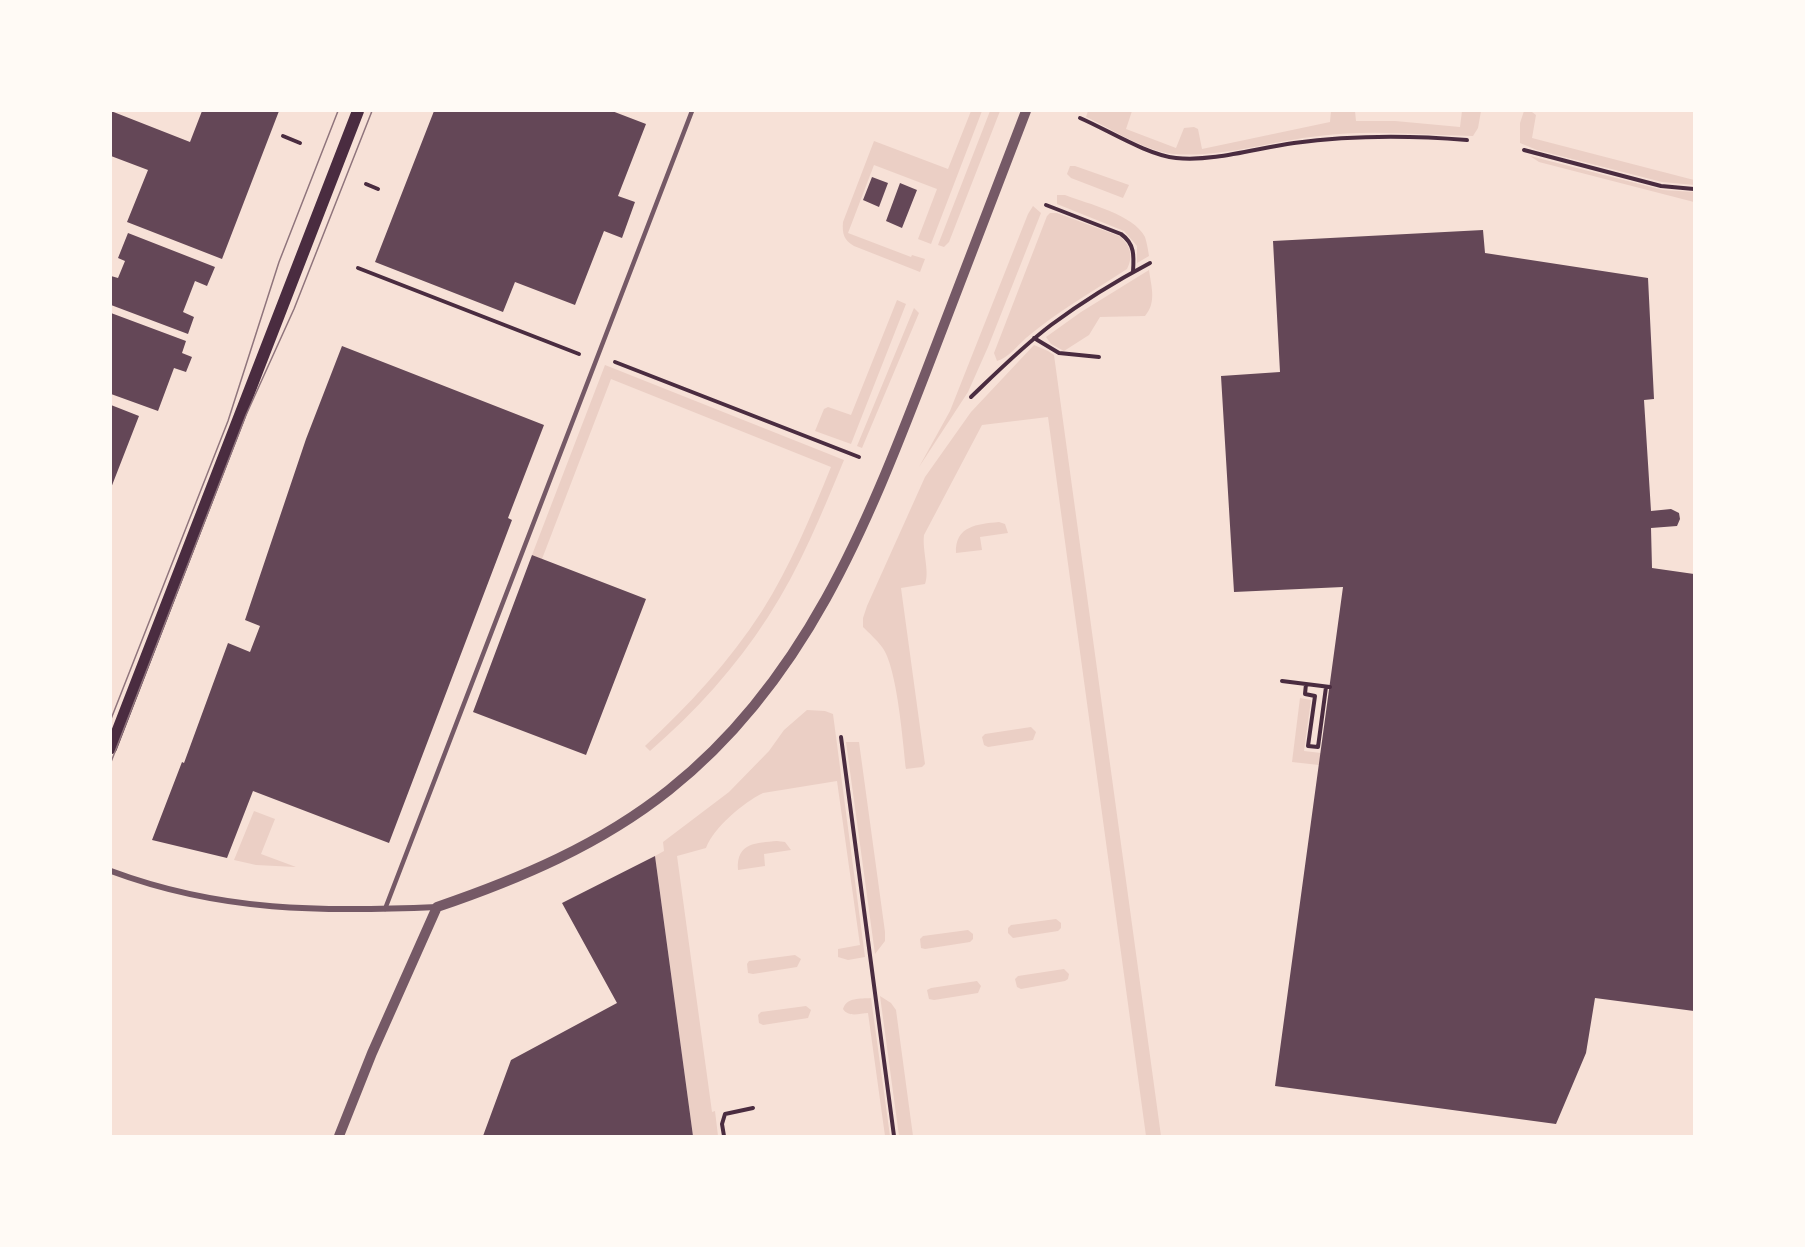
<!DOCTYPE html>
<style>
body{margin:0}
#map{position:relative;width:1805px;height:1247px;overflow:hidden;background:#f7e1d7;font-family:"Alegreya Sans",sans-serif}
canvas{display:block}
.frame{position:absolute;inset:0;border:112px solid #fffaf5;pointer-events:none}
</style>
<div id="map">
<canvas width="1805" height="1247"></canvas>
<div class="frame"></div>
</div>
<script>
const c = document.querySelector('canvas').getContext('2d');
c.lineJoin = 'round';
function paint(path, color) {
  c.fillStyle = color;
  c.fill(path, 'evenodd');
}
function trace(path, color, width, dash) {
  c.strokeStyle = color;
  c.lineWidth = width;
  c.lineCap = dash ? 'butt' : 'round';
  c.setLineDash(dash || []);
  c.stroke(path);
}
paint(new Path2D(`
 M971,111H982L931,244L918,239L937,189L874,165L848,233L911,257L912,255L925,259L920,272L854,246C844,240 842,234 843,222L874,141L948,169Z
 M990,111H1000L949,242L944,247L938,245Z
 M1088,111H1132L1126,129L1176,148L1184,128L1194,127L1198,129L1202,149L1330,122L1331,111H1355L1356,121H1395L1460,127L1462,111H1481L1478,128L1473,136C1422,135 1370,129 1319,136C1272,141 1221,158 1174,154C1146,152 1112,129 1086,117Z
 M1524,111L1532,112L1536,115L1532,138L1694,180V185L1662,182L1537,150L1520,143V123Z
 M1530,156L1663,190L1694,192V202L1539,162Z
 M1070,166H1075L1129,185L1123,198L1071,178L1067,174Z
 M1057,195H1065C1088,204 1133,214 1145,237C1147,243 1148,250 1149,256L1137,263V246L1124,231L1057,204Z
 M1033,206L1041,213L988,347L968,392L919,467L950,411L1028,214Z
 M1050,213H1057L1119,236C1130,244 1134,256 1127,269C1093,291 1057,312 1026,338C1017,346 1008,358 997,361L994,353L1047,216Z
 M1149,270C1151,286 1157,302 1145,316L1100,317L1089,335L1064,351L1051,344L1046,337L1081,312Z
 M897,300L906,304L851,444L815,431L824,409L828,407L851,415Z
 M914,308L919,313L862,448L857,446Z
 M1034,345L1048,351L1054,355L1161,1136H1146L1048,417L982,425L924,535C922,550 930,572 925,584L901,588L925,764L922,767L906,769C903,742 897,666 882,647C877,640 869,633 863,627V618L867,606L925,477L971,412Z
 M605,365L844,460C822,513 800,568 768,617C736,667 695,712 650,751L645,746C688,706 730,661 762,611C790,567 811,516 831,467L611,379L542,559L532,555Z
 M999,522L1005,524L1008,533L980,537L982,550L956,553C955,526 977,524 999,522Z
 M1300,698L1311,700L1304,751L1321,753L1319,765L1292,762Z
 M807,710L825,711L833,714L865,957L848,960L838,957V949L860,945L837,781L763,793C743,803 714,827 706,848L677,856L712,1112L715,1111L718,1136H693L655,856L664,851L663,842L729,792L769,751L784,730Z
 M1031,727L1036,732L1033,740L988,747L984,745L982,737L985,734Z
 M846,742H859L885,932V941L875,954Z
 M254,811L275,819L261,854L296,867L256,865L234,860Z
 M777,841L785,842L791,850L764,854L765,866L738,870C736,842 757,843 777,841Z
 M1056,919L1061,923V928L1058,931L1013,938L1008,933V928L1011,925Z
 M968,930L973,934V939L970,942L925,949L921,948L920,939L923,936Z
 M795,955L801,959L797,967L753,974L748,973L747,964L749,961Z
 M1064,969L1069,974L1068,979L1065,981L1021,989L1017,987L1015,979L1018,976Z
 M977,981L981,986L978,993L934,1000L929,999L927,990L931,988Z
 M880,996L891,1003L896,1010L913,1136H899Z
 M871,998L890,1136H885L868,1013C860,1013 849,1018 843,1009C847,997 860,999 871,998Z
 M806,1006L811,1010L808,1018L763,1025L759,1023L758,1015L761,1012Z`), '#ebcfc5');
paint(new Path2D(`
 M111,111L190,142L202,111H279L222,259L127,222L148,170L111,156Z
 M434,111H612L646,124L618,196L635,202L622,238L604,231L575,305L515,282L503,312L375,262Z
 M872,177L888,183L879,207L863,200Z
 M900,183L917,190L902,228L886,221Z
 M1483,230L1485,253L1648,278L1654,399L1644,400L1651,511L1671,509L1679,513L1680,519L1677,526L1651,528L1652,568L1694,574V1011L1595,998L1586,1053L1556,1124L1275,1086L1343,587L1234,592L1221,376L1280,372L1273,241Z
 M128,233L215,267L207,286L195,281L183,312L194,317L188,334L111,305V276L118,278L125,261L118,258Z
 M111,313L186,341L182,353L192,357L186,372L174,368L158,411L111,394Z
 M342,346L544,425L508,518L512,520L389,843L253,791L227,858L152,840L182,762L184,763L228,643L250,652L260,626L245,620L306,439Z
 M111,405L139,416L111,488Z
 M532,555L646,599L586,755L473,712Z
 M655,856L693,1136H483L511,1060L617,1003L562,903Z`), '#644757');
trace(new Path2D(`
 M1080,118C1108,130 1147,155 1176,158C1213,162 1257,148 1294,143C1352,135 1408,135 1467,140
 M283,136L300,143
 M1524,150L1661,186L1694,189
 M366,184L378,189
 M1046,205L1121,234C1135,244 1134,256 1133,272
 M358,268L579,354
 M1034,338L1059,353L1099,357
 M615,362L859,457
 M971,397C997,372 1022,347 1051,325C1082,302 1116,281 1150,263
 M1282,681L1330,687
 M1306,684L1305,694L1315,696L1308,746L1318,747L1326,687
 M841,737L894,1136
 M724,1136L722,1124L725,1114L753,1108`), '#4a2c40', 4);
trace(new Path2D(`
 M385,909L692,111`), '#755966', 4.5);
trace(new Path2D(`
 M111,871C221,912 322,912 437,907`), '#755966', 6);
trace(new Path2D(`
 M339,1136L372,1053L437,907C519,879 600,845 669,790C805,682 866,527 927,369C960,283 993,197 1026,111`), '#755966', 10);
trace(new Path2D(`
 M111,748L358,111`), '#4a2c40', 12);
trace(new Path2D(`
 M111,719L228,421L279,262L338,111
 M111,762L246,415L294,309L372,111`), '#8f747c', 1.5);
</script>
